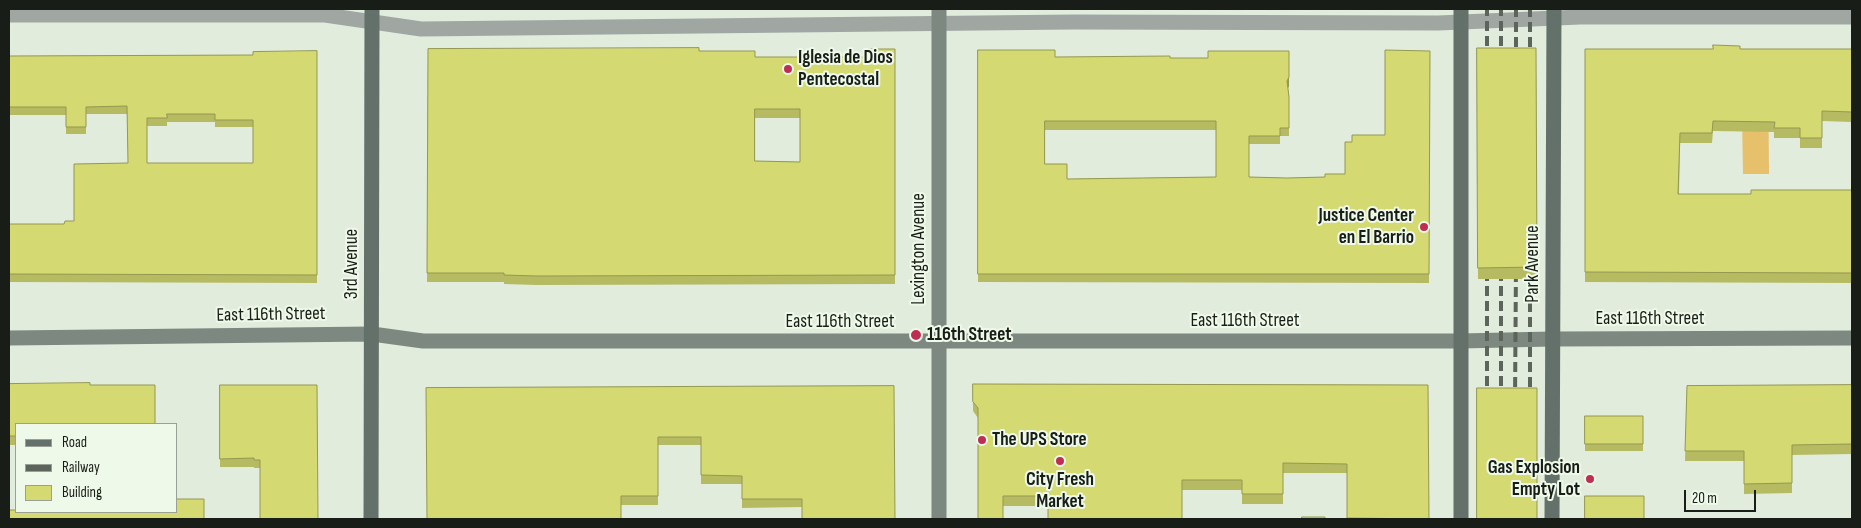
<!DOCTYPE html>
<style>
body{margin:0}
#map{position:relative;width:1861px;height:528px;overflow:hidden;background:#e1ecdd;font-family:"Sofia Sans Condensed",sans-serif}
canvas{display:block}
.frame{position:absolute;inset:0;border:10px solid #191d17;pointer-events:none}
.legend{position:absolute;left:15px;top:423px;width:162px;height:90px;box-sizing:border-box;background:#eff9ea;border:1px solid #99a196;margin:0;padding:6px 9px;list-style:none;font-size:15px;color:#191d17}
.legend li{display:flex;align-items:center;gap:10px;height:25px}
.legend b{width:25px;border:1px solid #99a196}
.scale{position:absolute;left:1684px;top:490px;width:72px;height:22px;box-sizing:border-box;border:2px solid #191d17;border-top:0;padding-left:6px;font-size:15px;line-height:18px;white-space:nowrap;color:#191d17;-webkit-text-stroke:4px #eff9ea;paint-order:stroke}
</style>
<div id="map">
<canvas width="1861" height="528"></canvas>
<div class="frame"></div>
<ul class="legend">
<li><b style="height:6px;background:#64716a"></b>Road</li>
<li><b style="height:6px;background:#5d645b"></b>Railway</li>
<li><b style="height:14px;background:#d4d972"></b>Building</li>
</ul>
<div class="scale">20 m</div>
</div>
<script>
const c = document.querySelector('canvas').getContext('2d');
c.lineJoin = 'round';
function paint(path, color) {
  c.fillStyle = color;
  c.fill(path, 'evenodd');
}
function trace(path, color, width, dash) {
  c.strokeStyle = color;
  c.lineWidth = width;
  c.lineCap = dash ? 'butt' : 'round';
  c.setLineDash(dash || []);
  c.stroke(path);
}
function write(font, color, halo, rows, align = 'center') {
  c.font = font + ' "Sofia Sans Condensed",sans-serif';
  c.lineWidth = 4;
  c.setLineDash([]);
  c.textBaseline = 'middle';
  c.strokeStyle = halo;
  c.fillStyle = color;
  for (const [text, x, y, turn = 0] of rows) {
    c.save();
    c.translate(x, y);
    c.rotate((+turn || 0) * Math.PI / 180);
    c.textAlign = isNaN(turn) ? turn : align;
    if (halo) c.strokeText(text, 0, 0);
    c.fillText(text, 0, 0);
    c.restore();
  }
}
paint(new Path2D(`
 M1741,59H1768L1769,174H1743Z`), '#e6c06a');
trace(new Path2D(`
 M9,15H325L421,29L1073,22L1438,23L1580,17H1852`), '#a0a7a3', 15);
trace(new Path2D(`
 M9,338L372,334L423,341H1460L1552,339L1852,338
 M939,519V9`), '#7d8881', 15);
trace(new Path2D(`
 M1461,9V519
 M371,519L372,9
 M1552,519L1554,9`), '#64716a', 15);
trace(new Path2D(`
 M1487,61V9
 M1501,61V9
 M1516,62V9
 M1530,62V9
 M1487,401V266
 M1501,401V266
 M1515,402L1516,264
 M1530,402V264`), '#5d645b', 4, [10, 5]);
paint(new Path2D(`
 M1477,48H1536L1537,279H1478Z
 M428,49L699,51L755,57H867L895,49V284L537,285L504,284V282H427ZM755,118H800V162L755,161Z
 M1585,49H1852V122L1822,121V148H1800V138H1774V132L1713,131L1712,143H1680L1679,194H1751L1852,190V283L1585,282Z
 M978,50L1055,57L1170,58H1208L1289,51V86L1288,88L1289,97V136H1280V144H1249V177L1287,178L1325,177L1345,174L1352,142L1385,135L1430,51L1429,283L978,282ZM1045,130H1216V177L1067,179L1045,164Z
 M317,51V283L9,282V224H64L74,221L128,163L127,114H86V134H66V115H9V56L253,55ZM167,122H215V127H253V163H147V126H167Z
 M9,384L16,424V445H9Z
 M973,384L1428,385L1429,519H1347V473H1283V504H1242V490H1182L1048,506H1003L978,418L973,411Z
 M220,385L318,519L260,468H254V467H220Z
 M1852,385V454L1792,455V493L1744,494V461H1685L1687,386Z
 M894,386L802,507L742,508V484H701V445H658V505H621L426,388Z
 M1585,416H1643V451H1585Z`), '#b6bb62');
paint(new Path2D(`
 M1289,77V86L1287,90V81Z`), '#949850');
const building = new Path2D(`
 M1713,45L1740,46V49H1852V112L1822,111V138H1800V128H1774L1775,122L1713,121L1712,133H1680L1678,194H1751V190H1852V273L1585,272V49H1713Z
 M699,48V51H755V57H867L868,49H895V275L537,276L504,275V273H427L428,49ZM755,109H800V162L755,161Z
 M1477,48H1536L1537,267L1478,268Z
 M978,50H1055V57L1170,56V58H1208V51H1289V77L1287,81L1289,97V128H1280V136H1249V177L1287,178L1325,177V174H1345V142H1352V135H1385V50L1430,51L1429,274H978ZM1045,121H1216V177L1067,179V164H1045Z
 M317,51V275L9,274V224H64L65,221H74V164L128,163L127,106L86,107V127H66V107H9V56L253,55V52ZM167,114H215V120H253V163H147V118H167Z
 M90,383V385H155V424H16V436H9V384Z
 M973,384L1428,385L1429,519L1347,518V464L1283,463V494H1242V480H1182V519H1048V496H1003V519H978V408L973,402Z
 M220,385H317L318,519H260V460H254V458L220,459Z
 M1852,385V444L1792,445V483L1744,484V451H1685L1687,386Z
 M894,386L895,519H802V499H742V476L701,475V437H658V496H621V519H427L426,388Z
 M1477,388H1537V519H1477Z
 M1585,416H1643V444H1585Z
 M1585,496H1644V519H1585Z
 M176,499H204V519H9V510H16V512H176Z
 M1302,517H1325V519H1302Z`);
paint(building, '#d4d972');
trace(building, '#949850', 1);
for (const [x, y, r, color] of [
 [788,69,5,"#be2e53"],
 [1424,227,5,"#be2e53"],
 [916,335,6,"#be2e53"],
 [982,440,5,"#be2e53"],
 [1060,461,5,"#be2e53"],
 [1590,479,5,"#be2e53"]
]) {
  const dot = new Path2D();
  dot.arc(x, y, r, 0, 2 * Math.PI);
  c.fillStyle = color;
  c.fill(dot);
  trace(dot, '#eff9ea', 2);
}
write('bold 19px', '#191d17', '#eff9ea', [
 ["Iglesia de Dios",798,58],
 ["Pentecostal",798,80],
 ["Justice Center",1414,216,"right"],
 ["en El Barrio",1414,238,"right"],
 ["116th Street",927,335],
 ["The UPS Store",992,440],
 ["Gas Explosion",1580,468,"right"],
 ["Empty Lot",1580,490,"right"],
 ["City Fresh",1060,480,"center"],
 ["Market",1060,502,"center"]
], 'left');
write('19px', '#191d17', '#eff9ea', [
 ["Lexington Avenue",919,249,-90],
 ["3rd Avenue",352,264,-90],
 ["Park Avenue",1533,264,-90],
 ["East 116th Street",271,315,-1],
 ["East 116th Street",1650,319],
 ["East 116th Street",1245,321],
 ["East 116th Street",840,322]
]);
</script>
